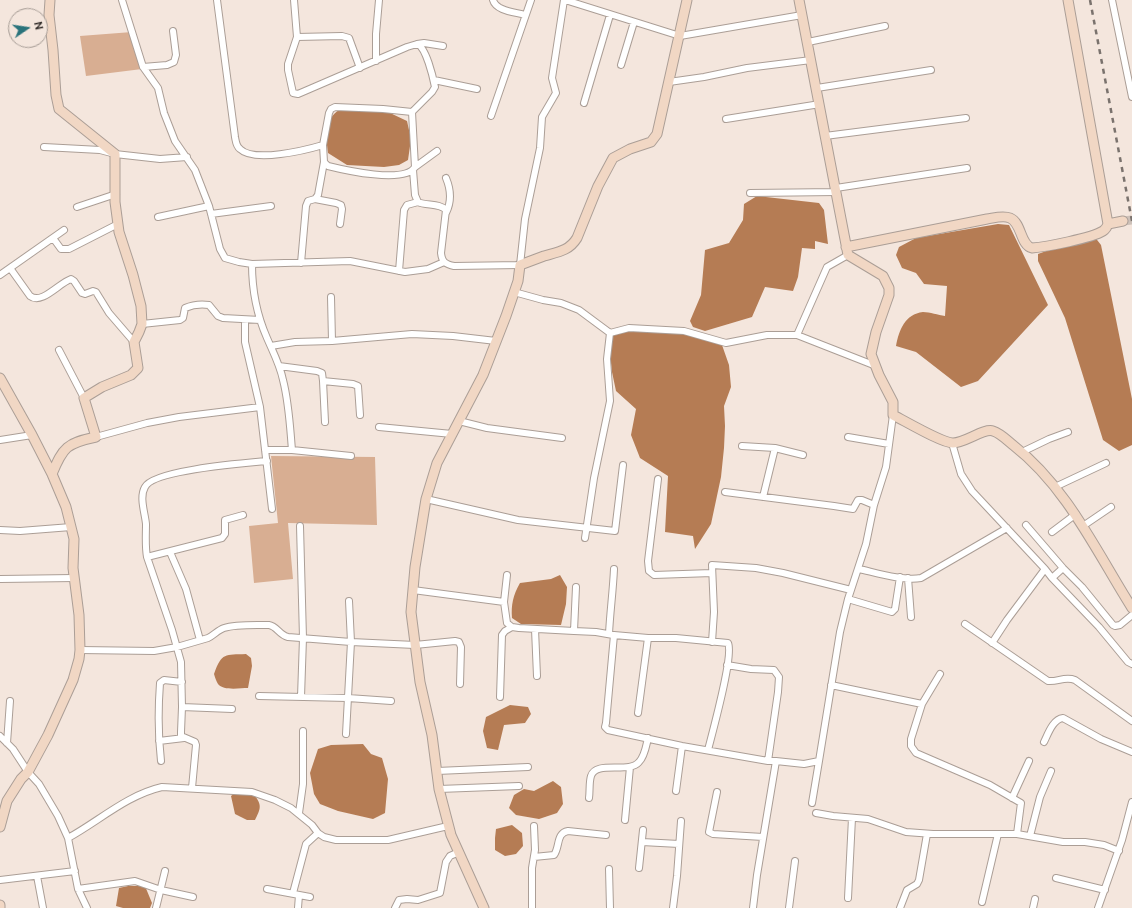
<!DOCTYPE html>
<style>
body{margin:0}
#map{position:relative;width:1132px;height:908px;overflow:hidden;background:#f4e6dd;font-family:Ubuntu,sans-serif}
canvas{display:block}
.north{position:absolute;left:8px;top:8px;width:40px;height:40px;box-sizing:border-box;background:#f4e6dd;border:1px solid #a69c95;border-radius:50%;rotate:77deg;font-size:11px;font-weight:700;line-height:16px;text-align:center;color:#322d2a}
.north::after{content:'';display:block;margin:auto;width:14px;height:18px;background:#2a737b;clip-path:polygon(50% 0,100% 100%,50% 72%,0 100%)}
</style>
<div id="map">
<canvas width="1132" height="908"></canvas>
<div class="north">N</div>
</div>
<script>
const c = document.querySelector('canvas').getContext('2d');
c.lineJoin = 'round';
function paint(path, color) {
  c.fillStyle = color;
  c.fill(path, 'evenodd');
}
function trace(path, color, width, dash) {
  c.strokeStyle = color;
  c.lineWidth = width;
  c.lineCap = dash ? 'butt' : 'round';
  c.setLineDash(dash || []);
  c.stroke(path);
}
paint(new Path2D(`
 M132,32L142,69L86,76L80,36Z
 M271,456L375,457L377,525L288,523L293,579L254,583L249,526L278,523Z`), '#d8ae92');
paint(new Path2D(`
 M343,108L388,112L407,121L411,139L408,160L399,165L384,167L347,165L328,153C326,136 324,116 343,108Z
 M757,196L819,203L824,210L828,244L815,241V249L802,248L798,277L793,291L765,287L752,317L705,331L693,327L690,321L701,295L705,250L729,243L743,220L744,204Z
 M998,224L1009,225L1048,305L978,381L961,387L916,352L896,346C899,330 905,314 923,312C930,312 938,315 945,316L947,286L924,284L916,273L902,268L896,255L899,247L916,238Z
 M1088,236H1094L1101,245L1132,399V445L1119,451L1103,440L1065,318L1038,261V254Z
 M659,331L706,337L722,345L729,365L731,387L724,406L725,426L724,448L721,477L711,524L695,549L693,536L665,532L668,476L640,458L631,435L636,409L616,391L612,372L609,345L614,332Z
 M560,575L567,587L566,604L561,625L521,624L512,618C511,605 513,595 520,583L551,579Z
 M246,654L251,658L252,666L248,688C240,688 223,691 218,684C216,681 215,677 214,674C222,652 225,655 246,654Z
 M510,705L528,707L531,714L525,723L504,725L498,750L487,748L483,731L486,717Z
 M363,744L371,754L382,758L388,779L385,813L373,819L338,811L320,804L314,794L310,773L318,749L331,745Z
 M553,781L561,787L563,804L557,813L539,819L516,815L509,808L514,795L524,789L534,791Z
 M235,793L254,795C263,805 260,810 255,820H247L235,814L231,796Z
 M512,825L522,833L523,846L516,854L505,856L495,850V838L496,829Z
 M128,886H145L152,903L150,908H123L116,906L119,888Z`), '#b57c54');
trace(new Path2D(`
 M1123,221L1132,220`), '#cdc1b9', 9, [9, 4.5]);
const street = new Path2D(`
 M122,0L143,67L158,88L164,113L175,141L195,170L209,206L220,249L225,258L239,262L252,264L350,261L405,272L428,269L444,262
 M217,0L235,137C236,142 236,146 240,149C254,163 306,150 323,145L329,113L331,109L335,107L383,109L412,112L415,167C405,184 344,170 328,166L324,162L323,145
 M294,0L297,37L288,64V70L293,93L298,94L305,91L407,47L417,44C426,47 433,77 435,87L432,92L412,112
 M493,0C496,11 515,12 525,15
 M565,0L680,36L802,15
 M1112,0L1132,97
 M297,37L342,36L349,38L360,68
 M808,42L885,26
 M417,44L424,43L443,46
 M376,61V34L379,0
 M621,65L634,22
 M143,67L167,65L174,62L176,55L173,31
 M434,80L477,89
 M669,82L704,77L747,68L811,60
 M817,88L931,70
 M584,103L610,15
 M491,116L531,0
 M726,119L820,104
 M825,136L966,118
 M44,147L100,150L115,154L160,159L187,157
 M415,167L437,151
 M413,170L415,195L418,202C426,206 440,203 446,210L441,253C442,262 445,264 454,266L520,265L525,219L540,148L542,117L556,93L552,78L564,0
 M836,188L967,168
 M750,193L837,192
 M315,199L336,203L341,205L342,209L340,224
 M77,207L116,194
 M446,213C452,201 451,190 446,178
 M211,214L271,206
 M158,217L209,206
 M53,238L61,249H69L118,224
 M301,263L306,206L308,201L315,199L318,195L324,162
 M252,264C252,290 256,313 267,338C273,352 280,365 283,380C289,403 290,427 292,450L351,456
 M10,268L30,296C42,305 59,283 71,279L74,281L82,293L85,294L93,291L96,292L109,313L134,342
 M399,271L404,210L407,205L418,202
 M0,275L64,230
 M514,292L543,300L561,303L579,310L610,333
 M331,297L332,341
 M245,320V342L260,407L272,509
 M142,324L180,320L183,318L185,308C192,305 202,304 209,305L218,316L223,318L260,320
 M797,335L876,366
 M271,346L295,342L332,341L412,334L453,336L496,341
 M59,350L84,398
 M279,366L317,371L322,373L323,381L325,422
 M323,381L353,384L358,386L360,415
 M459,421L487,428L562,438
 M379,427L452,434
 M96,437L147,423L179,417L260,407
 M848,437L889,444
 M0,440L32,435
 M952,443L961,474L972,491L1045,569L1007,620L992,643
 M742,446L775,448L803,455
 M265,450H292
 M1022,452L1049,439L1068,432
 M658,479L648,561L649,571L654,575L712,573
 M1055,487L1106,463
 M725,492L834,506L853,509L858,500H862L874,505
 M763,497L775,448
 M426,499L518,520L615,531L623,465
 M1026,525L1063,568L1082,587L1113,625L1115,626L1120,625L1132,615
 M300,526L303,638L301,697
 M1083,526L1111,507
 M0,530L20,531L71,527
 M1052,532L1076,514
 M585,538L594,478L610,401L607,359L610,333L629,328L684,331L726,343L767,335H797L827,267L848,255
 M170,552L186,589L200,640
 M147,557L222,538L225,534V520L243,515
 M859,569C877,573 902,581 921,578L1007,528
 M1045,569L1052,578L1099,627L1128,662L1132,664
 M507,575L504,602L507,623L512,627L519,628L574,631L576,587
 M908,578L911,617
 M1052,578L1063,568
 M0,579L74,578
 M413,590L504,602
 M848,599L892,612L895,609L900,577
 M965,624L1048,681C1058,682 1065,676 1075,680L1132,721
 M535,629L537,676
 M574,631L596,632L613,635
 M609,634C610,613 613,591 614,569
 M712,642L714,612L712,565L756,568L783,573L851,590
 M80,650L154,651L177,647L208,638C214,635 218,630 224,628C236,624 256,625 269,625C277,626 279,635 288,637L351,642L415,645L455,641L459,642L461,647L460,684
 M727,665L751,669L774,670L779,677L778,692L768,761
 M940,674L922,704L911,739V746L916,753L990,785L1021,803L1017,834
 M831,685L922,704
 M259,696L348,698L391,701
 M500,697L502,635L505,631L512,627
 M182,707L232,709
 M638,713L648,638
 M346,734L351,642L349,601
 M0,736L13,749L28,772L39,784L58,816L68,838L78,889L87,908
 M159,741L184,738
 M1044,742C1048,734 1053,719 1063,718L1101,739L1132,752
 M7,743L10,701
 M708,750C712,734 734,655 728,643L676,638H648L614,635L606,723L605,727L608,730L682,746L768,761H776
 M161,761C158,735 158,710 160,683L164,680L182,682
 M437,771L528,767
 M192,788L196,745L195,742L181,736V732L182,707L181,662L172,630L147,557C145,546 146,535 146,524C145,513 139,497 145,487C153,470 246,463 267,461
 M439,789L519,786
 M676,791L682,746
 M717,792L709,832L713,834L763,837
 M589,798C590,791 589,782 591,776C596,760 629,774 639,762C645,756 646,746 648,738
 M1012,798L1029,761
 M812,803L819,761
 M299,813L303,784V731
 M816,813L833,816L868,819L906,832L933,834H1017L1063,842H1085L1104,845L1119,851
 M625,820L630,767
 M1030,836L1040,797L1051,771
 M68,838C99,821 127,795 162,787L252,792L275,800L291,808L312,825L318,833L324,837L336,840H388L448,826
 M642,842L679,844
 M534,857L554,855C560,847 556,833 568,831L606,835
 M639,868L643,830
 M609,869L610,908
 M37,876L43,908
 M1056,878L1105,890
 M0,880L75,871
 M78,889L135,881L161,890L193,897
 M267,889L310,897
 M293,893L306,844L318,833
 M848,898L852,818
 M982,902L998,834
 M156,908L165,871
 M298,908L299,895
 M395,908L399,900L407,899L418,900L440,893L446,862L450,856L459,852
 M532,908V868L535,850L534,826
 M673,908L677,876L681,821
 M753,908L757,875L776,761L804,764L819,761L840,632L848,599L866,544L874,505L886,467L893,415
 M789,908L795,861
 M900,908L907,890L917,884L919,880L927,834
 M1033,908L1035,899
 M1098,908L1122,840L1132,802`);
const secondary = new Path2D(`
 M50,0L49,15L53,50L56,95L59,109L115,154V202L119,232L133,275L141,306L142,324L139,332L134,342L138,368L131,375L102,387L84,398L96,437C67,443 63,447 52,474
 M799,0L848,255L883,276L889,288V295L876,332L871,354L879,375L893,402V415C905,421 942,443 953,443C965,443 984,428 993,431C1000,433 1007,440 1013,445C1067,487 1096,551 1132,608
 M1108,224L1123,221
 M846,247L987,219C994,218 1003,215 1010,218C1022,223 1020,245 1032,248C1046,247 1092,238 1103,231C1106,229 1107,227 1108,224L1068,0
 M0,378L32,435L52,474L66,507L74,539L73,568L79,615L80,650L79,659L73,680L48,735L28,772L21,779L7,801L0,827
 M0,905V908
 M484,908L451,835L439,789L432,735L420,682L411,612L415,567L426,499L437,463L483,375L506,316L518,281L520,265C528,262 536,259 544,256C558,252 569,251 577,238L598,186L613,158L630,149L651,142L657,134L687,0`);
trace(street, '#ab9e96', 8);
trace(secondary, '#ab9e96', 11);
trace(street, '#fff', 6);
trace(secondary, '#f1d7c4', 9);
trace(new Path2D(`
 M1090,0L1132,221`), '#7a726d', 2.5, [5, 5]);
</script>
